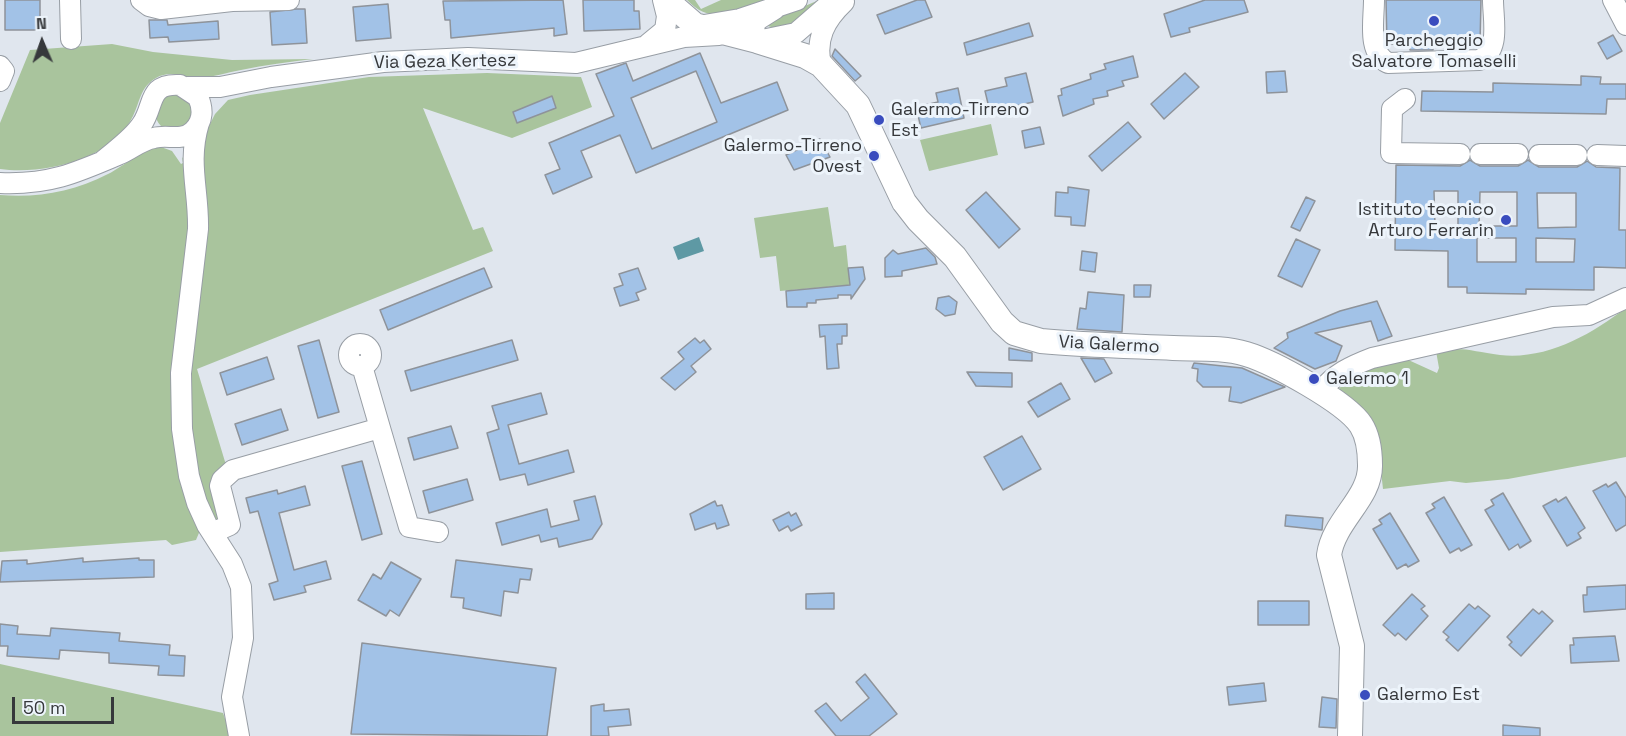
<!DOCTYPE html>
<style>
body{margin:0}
#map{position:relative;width:1626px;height:736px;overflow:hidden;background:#e0e6ee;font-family:"Space Grotesk",sans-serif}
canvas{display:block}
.north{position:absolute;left:12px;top:12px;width:60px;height:60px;-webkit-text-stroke:4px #edf4fb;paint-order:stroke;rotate:358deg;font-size:16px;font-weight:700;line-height:24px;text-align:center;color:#36383b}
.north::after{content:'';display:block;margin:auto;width:21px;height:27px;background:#36383b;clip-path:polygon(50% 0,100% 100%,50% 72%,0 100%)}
.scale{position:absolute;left:12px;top:697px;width:102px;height:27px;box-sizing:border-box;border:3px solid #36383b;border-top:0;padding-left:8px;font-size:18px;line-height:21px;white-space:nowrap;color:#36383b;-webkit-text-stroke:4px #edf4fb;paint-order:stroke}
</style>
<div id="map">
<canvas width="1626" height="736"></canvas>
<div class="north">N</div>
<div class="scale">50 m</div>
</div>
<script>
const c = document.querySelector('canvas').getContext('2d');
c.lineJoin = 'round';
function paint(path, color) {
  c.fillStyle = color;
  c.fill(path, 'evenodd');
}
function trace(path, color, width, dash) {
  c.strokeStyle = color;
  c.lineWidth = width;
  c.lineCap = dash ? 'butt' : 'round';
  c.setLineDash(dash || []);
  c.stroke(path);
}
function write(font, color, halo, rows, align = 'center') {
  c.font = font + ' "Space Grotesk",sans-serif';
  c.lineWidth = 6;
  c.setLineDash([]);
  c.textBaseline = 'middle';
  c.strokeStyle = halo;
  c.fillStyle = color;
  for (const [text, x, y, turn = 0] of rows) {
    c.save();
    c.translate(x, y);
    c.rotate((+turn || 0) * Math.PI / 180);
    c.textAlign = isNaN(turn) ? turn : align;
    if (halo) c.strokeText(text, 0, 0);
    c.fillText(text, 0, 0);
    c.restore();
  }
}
paint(new Path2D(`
 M687,0H695L701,9L721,0H769C740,12 712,27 687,0Z
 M819,0C803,14 787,36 763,24Z
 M112,44L153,52L232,60L313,59C289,62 265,65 241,70C228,72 214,77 201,78C185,78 171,69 156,78C140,87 140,102 133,116C113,160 43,175 0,169V123L30,50Z
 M487,73L581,77L592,107L512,138L423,108L473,230L483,227L493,251L197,369L226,465L221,516L213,522L201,498L185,400L204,136L215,114L228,100L250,95L369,77Z
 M155 112a19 19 0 1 1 38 0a19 19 0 1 1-38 0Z
 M991,124L998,155L929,171L920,140Z
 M161,147L172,151L181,164L183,163L182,157L184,160L191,194L178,356L201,528L196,540L172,545L166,540L0,552V195C38,198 73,192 108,174C125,166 141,148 161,147Z
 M828,207L834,247L846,245L850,285L780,291L776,256L760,258L754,218Z
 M1626,308V457L1508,479L1466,483L1450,481L1383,489L1378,444L1336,393L1349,376L1404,358L1437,373L1439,368L1436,351C1463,346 1474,352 1500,355C1547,360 1590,335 1626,308Z
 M0,664L223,713L231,736H0Z`), '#a9c49d');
paint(new Path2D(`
 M699,237L704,251L678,260L673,247Z`), '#5e99a4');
const building = new Path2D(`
 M5,0H40V30H5Z
 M563,0L567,34L554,36V28L451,38L450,20H445L443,1Z
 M583,0H634V11H639L640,29L584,31Z
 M917,0H925L932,17L885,34L877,15Z
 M1205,0H1244L1248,12L1189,28L1190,32L1171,37L1164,14Z
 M1386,0H1481L1480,43L1433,44V50H1410V44H1387Z
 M388,4L391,38L356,41L353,7Z
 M296,9H305L307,43L272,45L270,12Z
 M149,20H167L168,25L218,21L219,39L169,42L168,37L150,38Z
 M1029,23L1033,36L967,55L964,43Z
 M1613,35L1622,51L1607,59L1598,43Z
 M835,49L861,76L855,81L832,56Z
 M700,53L721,103L777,82L788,110L636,173L620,135L581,151L592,177L553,194L545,175L560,169L549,143L614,116L596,74L626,63L633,81ZM696,71L717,122L652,149L631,98Z
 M1133,56L1138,77L1122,81L1124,86L1107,91L1108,96L1093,99L1094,104L1063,116L1058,96L1062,95L1061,89L1091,79L1090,74L1106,69L1104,64Z
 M1285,71L1287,92L1267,93L1266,72Z
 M1026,73L1033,102L990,112L985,91L1007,86L1005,78Z
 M1185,73L1199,87L1164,119L1151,104Z
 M1581,76L1601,77L1600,84H1626V99H1607L1606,114L1421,111L1422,91L1493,92V83L1581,85Z
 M958,88L964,118L921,128L916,107L938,102L936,93Z
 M552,96L556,108L517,123L513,112Z
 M1128,122L1141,137L1102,171L1089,156Z
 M1040,127L1044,144L1025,148L1022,131Z
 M820,139L830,157L794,170L786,155Z
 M1470,160L1480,166H1518L1528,160L1539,167H1577L1587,161L1596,167L1620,168L1619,230H1626V268L1594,267V290L1526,289V294L1467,293V287H1448V251L1395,250L1396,165L1460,166ZM1434,191H1458V226H1435ZM1480,192H1517V226H1479ZM1537,193H1576V227L1538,228ZM1477,238H1516V262H1477ZM1536,238L1575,239L1574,262H1536Z
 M1068,187L1089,190L1085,226L1071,225V217L1055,216L1056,192L1068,193Z
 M986,192L1020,229L999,248L966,210Z
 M1306,197L1315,201L1300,231L1291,227Z
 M1296,239L1320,250L1302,287L1278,276Z
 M926,248L935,257L937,264L902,271V276L885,277V258L893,250L898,254Z
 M1082,251L1097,253L1095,272L1080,270Z
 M863,267L865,279L851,299V295H838V298L816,300V303H807V307H787L786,291L850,285L848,268Z
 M484,268L492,287L388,330L380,310Z
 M638,268L646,289L636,293L639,300L620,306L614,288L623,285L619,274Z
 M1134,285H1151L1150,297H1134Z
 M1088,292L1124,295L1122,332L1077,329L1080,308L1086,309Z
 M949,296L957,302L955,314L945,316L936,309L938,298Z
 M1377,301L1392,336L1378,341L1371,321L1315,333L1342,346L1336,361L1315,369L1274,348L1288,338L1287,333L1340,311Z
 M847,324V336H842V344H837L839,368L827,369L825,336L820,337L819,325Z
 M695,338L700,343L704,340L711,349L691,366L696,372L675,390L661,378L684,359L678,352Z
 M319,340L339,412L318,418L298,346Z
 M512,340L518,360L411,391L405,371Z
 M1009,348L1032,353V361L1009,360Z
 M267,357L274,379L227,395L220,373Z
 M1081,358L1104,359L1112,373L1095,382Z
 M1194,363L1242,368L1285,387L1241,403L1229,401L1231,387H1203L1197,381L1198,369L1192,368Z
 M967,372L1012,373V387L976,386Z
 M1061,383L1070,399L1038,417L1028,402Z
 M541,393L547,414L508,425L519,464L568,450L574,472L528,485L525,474L500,480L487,433L499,429L492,406Z
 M281,409L288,430L242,445L235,424Z
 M451,426L458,448L414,460L408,438Z
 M1022,436L1041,469L1003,490L984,457Z
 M362,461L382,534L362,540L342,466Z
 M467,479L473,500L429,513L423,491Z
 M1616,482L1626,498V525L1616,531L1593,491L1606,484L1608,487Z
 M305,486L310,505L279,513L294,570L326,561L331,579L304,586L306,592L274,600L269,584L278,581L258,511L250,513L246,498L277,490L278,494Z
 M1503,493L1531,541L1520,548L1518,544L1509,550L1485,510L1494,505L1491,500Z
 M595,496L602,524L592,539L559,547L557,538L541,542L539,535L502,545L496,523L547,509L551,527L579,520L574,501Z
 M1444,497L1472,545L1461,551L1459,548L1450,553L1426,513L1435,508L1432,504Z
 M1566,497L1585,528L1578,533L1581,538L1567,546L1543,506L1556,499L1558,502Z
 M715,501L717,506L722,505L729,525L717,529L715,523L695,530L690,514Z
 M789,512L791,516L796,513L802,525L791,531L788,526L779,531L773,520Z
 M1390,513L1419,561L1408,567L1406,564L1397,569L1373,529L1382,524L1379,520Z
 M1286,515L1323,518L1322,530L1285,526Z
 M83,558V562L139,558V560H154V577L0,582L2,561L27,560V564Z
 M456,560L532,569L530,580L520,579L518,593L504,591L501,616L463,608L464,598L451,597Z
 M391,562L421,579L399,616L390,610L386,616L358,600L373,574L381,579Z
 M1626,585V609L1584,612L1583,595H1587V587Z
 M834,593V609H806V594Z
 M1412,594L1425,606L1421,609L1428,616L1406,640L1398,633L1395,636L1383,625Z
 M1258,601H1309V625H1258Z
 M1469,604L1475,609L1478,606L1490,616L1458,651L1446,640L1449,637L1443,632Z
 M1533,609L1539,614L1542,611L1553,621L1521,656L1509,645L1512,642L1507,637Z
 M0,624L18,626L17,634L50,636L51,628L120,633L119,641L170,645L169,655L185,656L184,676L158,675L159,666L109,663V653L60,650L59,659L7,656L8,646H0Z
 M1615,636L1619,661L1571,663L1570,645H1574L1573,638Z
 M362,643L556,668L547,736L351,734Z
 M865,674L897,714L869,736H836L815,711L826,703L841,721L869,698L856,682Z
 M1264,683L1266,701L1229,705L1227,687Z
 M1322,697L1337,699L1336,728L1319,727Z
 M604,704V711L629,709L631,725L608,727L609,736H591V706Z
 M1503,725L1540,728V736H1503Z`);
paint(building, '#a2c2e7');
trace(building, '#8e939a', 1.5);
const minor = new Path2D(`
 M70,0L71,39
 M141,0L149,6L161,9L232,1L289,0
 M1374,0C1374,21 1367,52 1388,63L1479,60C1501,51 1493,20 1493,0
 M1613,0L1626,25
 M775,9L756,21L754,29L757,41L796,33L834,0
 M704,25L740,19L797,0
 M648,44L665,30L667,16L663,0
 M821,65C815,39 825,20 844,2
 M0,66L4,71L0,81
 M187,87H220L271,77L383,62L468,58L576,63L684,37L719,35
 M1405,99L1392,109L1391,153L1460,154
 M199,123C187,163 199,190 198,229L181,373L182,429L189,476L197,503L207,525L232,564L241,587L243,638L232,697L239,736
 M1480,154H1518
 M1539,155H1577
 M1597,155L1626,156
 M0,183C49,185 76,173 120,154C132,149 141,140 154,138C168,134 181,142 193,131C204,121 203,108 198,97L180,85C147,83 155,105 142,124C133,138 117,149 104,160
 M349 355a11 11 0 1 1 22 0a11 11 0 1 1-22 0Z
 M362,366L380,428
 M1320,392C1334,374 1351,366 1372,358L1553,317L1589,315L1626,298
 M212,533L230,525L220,486L222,480L233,470L380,428L409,527L438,532`);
const major = new Path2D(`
 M666,0L695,25L757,41L805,56L821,65L858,105L904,202L918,220L955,257L1002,322L1014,333L1041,341C1085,345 1129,346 1173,348C1196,349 1223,347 1246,354C1273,362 1346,402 1361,425C1368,436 1370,452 1370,465C1371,498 1334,520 1329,555L1352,646L1350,736`);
trace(minor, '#989ea5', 22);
trace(major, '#989ea5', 26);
trace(minor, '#fff', 20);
trace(major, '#fff', 24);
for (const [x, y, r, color] of [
 [1434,21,6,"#394cbe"],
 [879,120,6,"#394cbe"],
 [874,156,6,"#394cbe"],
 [1506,220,6,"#394cbe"],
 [1314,379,6,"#394cbe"],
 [1365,695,6,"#394cbe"]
]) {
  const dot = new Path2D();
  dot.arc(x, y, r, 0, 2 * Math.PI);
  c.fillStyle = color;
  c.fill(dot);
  trace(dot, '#edf4fb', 2);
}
write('18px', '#36383b', '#edf4fb', [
 ["Parcheggio",1434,41,"center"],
 ["Salvatore Tomaselli",1434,62,"center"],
 ["Galermo-Tirreno",891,110],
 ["Est",891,131],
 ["Galermo-Tirreno",862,146,"right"],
 ["Ovest",862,167,"right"],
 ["Istituto tecnico",1494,210,"right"],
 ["Arturo Ferrarin",1494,231,"right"],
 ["Galermo 1",1326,379],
 ["Galermo Est",1377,695]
], 'left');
write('18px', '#36383b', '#edf4fb', [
 ["Via Geza Kertesz",445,62,-1],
 ["Via Galermo",1109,345,3]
]);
</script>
